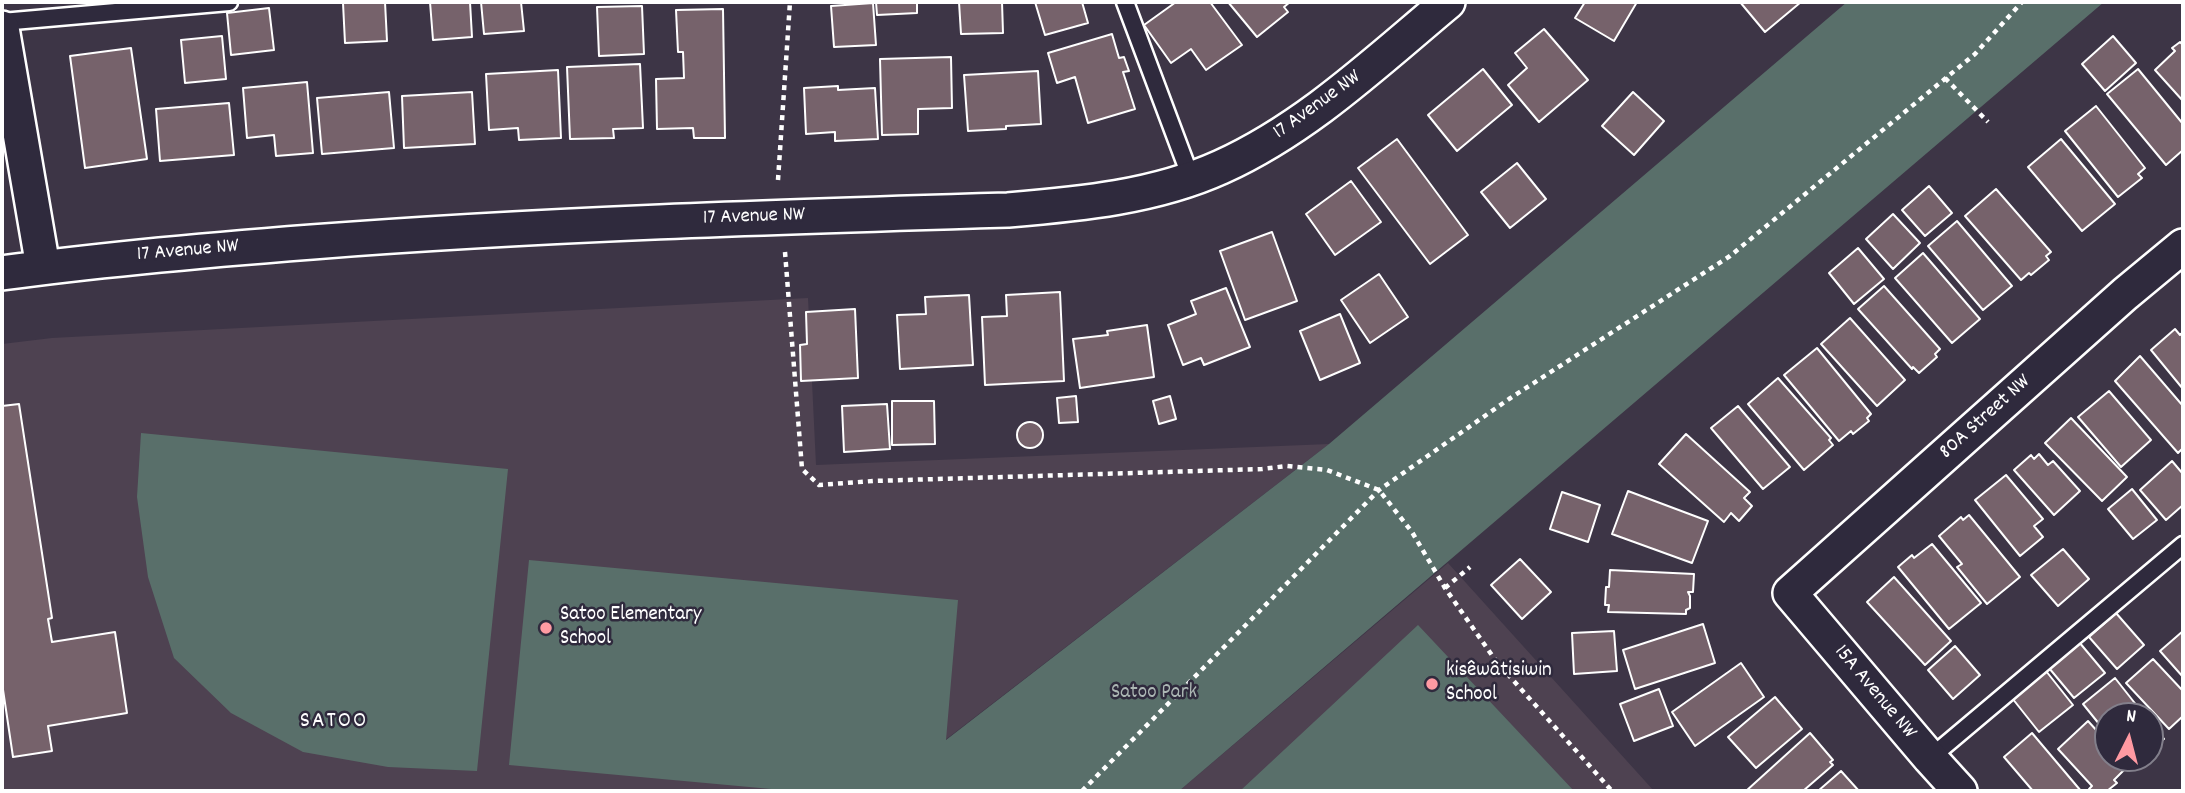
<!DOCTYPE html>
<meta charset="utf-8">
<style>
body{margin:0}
#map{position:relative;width:2185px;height:793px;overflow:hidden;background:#3d3546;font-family:Dekko,sans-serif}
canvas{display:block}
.frame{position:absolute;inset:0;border:4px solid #fff;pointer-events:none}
.north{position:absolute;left:2094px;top:702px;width:70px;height:70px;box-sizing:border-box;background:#2f2a3d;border:2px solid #827f8b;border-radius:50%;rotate:6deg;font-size:19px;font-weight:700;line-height:28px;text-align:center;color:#fff}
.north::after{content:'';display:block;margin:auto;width:24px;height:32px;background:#ff9aa2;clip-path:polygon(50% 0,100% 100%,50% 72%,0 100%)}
</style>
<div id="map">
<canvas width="2185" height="793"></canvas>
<div class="frame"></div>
<div class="north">N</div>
</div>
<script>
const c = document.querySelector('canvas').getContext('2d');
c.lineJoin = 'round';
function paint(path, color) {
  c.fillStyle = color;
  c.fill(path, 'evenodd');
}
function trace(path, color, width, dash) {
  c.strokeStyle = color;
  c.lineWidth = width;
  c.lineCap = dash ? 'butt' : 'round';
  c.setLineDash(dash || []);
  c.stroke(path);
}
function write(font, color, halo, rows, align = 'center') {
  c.font = font + ' Dekko,sans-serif';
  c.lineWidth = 5;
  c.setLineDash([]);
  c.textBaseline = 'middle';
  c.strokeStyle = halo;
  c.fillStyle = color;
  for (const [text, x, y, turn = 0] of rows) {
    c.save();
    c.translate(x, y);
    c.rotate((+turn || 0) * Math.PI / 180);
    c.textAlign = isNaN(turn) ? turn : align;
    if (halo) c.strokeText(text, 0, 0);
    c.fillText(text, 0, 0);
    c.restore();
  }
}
paint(new Path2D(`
 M808,298L816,465L1329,444L879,791H2V344L52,338Z
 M1448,563L1654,791H1179Z`), '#4e4251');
paint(new Path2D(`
 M1847,2H2104L1179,791H793L509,765L529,560L958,600L946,740L1329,444Z
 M141,433L508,469L477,771L388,767L303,752L231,713L174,658L148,577L137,497Z
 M1418,625L1574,791H1240Z`), '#596f6a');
const building = new Path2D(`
 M385,2L387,41L345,43L343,3Z
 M430,2H470L472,37L433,40Z
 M481,2H521L524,31L484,34Z
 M876,2H917V13L877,15Z
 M959,2H1002L1003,33L961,34Z
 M1035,2H1082L1088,23L1045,35Z
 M1176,2H1210L1242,45L1206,70L1191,49L1171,63L1144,25Z
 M1228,2H1290L1284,7L1288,12L1257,37Z
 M1585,2H1637L1614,41L1575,18Z
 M1740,2H1801L1765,32Z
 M873,3L876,45L834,47L831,6Z
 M642,6L644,54L599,56L597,7Z
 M269,8L274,50L231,55L227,13Z
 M723,9L725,138H694L693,128L657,129L656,79L684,78L683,52H678L676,10Z
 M1544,29L1588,80L1539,122L1508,85L1527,68L1515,53Z
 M1112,34L1119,58L1124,57L1129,71L1123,72L1135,109L1088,123L1075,77L1057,83L1048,53Z
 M222,36L226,79L185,83L181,40Z
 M2113,36L2136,63L2105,91L2082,64Z
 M2180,42L2183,45V101L2155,70L2175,51L2172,48Z
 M131,48L147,159L85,168L70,56Z
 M951,57L952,108L918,109V134L882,135L880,59Z
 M640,64L643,128L613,129L614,138L570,139L567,67Z
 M1483,69L1512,105L1457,151L1428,115Z
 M2138,69L2183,124V150L2166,165L2107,94Z
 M558,70L561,138L519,140L518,128L489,130L486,74Z
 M1038,71L1041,124L1006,126V129L968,131L964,75Z
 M307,82L313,153L276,156L274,135L247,138L243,88Z
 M838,86V90L875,88L878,139L835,141V132L806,134L804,88Z
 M389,92L394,148L322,154L317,98Z
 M472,92L475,144L404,148L402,96Z
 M1633,92L1664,121L1634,155L1602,126Z
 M229,103L234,155L160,161L156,109Z
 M2096,106L2145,168L2138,174L2142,178L2118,197L2065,131Z
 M1397,139L1468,235L1430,264L1358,168Z
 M2061,139L2115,204L2082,231L2028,167Z
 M1517,163L1546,199L1510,228L1481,192Z
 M1351,181L1381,222L1335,255L1306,214Z
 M1929,186L1952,213L1925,236L1902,210Z
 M1996,189L2051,252L2046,256L2049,260L2031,275L2029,273L2021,280L1965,216Z
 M1893,214L1920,243L1893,269L1866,239Z
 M1957,221L2012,286L1983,310L1928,246Z
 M1272,232L1297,301L1245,320L1220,251Z
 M1858,248L1884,279L1854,304L1829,273Z
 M1923,253L1980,319L1952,343L1895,278Z
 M1379,274L1408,317L1370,343L1341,300Z
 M1884,286L1940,349L1935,354L1937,357L1919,373L1913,367L1912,369L1858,309Z
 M1226,288L1250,347L1204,365L1201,358L1183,365L1168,325L1196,314L1191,301Z
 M1060,292L1064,381L985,385L982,317L1007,316L1006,295Z
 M969,295L973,365L900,369L897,315L926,314L925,297Z
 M855,309L858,378L801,381L800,345L807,344L806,312Z
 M1340,314L1360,363L1320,380L1300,331Z
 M1850,318L1905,380L1877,406L1821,344Z
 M1147,325L1154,377L1080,388L1073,339L1108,335L1107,331Z
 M2175,329L2180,335L2183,332V389L2151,350Z
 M1817,348L1871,414L1867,418L1869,421L1853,434L1851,431L1839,441L1784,375Z
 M2140,356L2183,406V448L2178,453L2115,381Z
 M1778,378L1831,438L1829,440L1833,445L1804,470L1748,404Z
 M2109,391L2151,440L2121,467L2078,417Z
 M1076,396L1078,422L1059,423L1057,398Z
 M1170,396L1176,419L1159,424L1153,401Z
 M892,401H934L935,444L892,445Z
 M19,404L52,618L48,619L52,642L115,632L127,713L48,726L52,751L13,757L2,683V406Z
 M887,404L890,449L844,452L842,406Z
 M1738,406L1790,467L1763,489L1711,428Z
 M2071,418L2127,477L2102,501L2045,443Z
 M1017 435a13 13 0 1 1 26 0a13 13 0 1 1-26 0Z
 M1686,434L1750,492L1744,498L1752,506L1739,521L1731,513L1724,522L1659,464Z
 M2039,454L2048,465L2053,461L2080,491L2054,515L2014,470L2031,455L2034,459Z
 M2172,461L2183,474V505L2166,520L2140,490Z
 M2006,475L2043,519L2034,526L2043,537L2020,556L1975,500Z
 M2132,489L2157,520L2133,539L2108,509Z
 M1628,491L1708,521L1692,563L1612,534Z
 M1562,492L1600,505L1588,542L1550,529Z
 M1969,515L2020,577L1987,604L1957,567L1962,564L1939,536L1961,517L1963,520Z
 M1932,544L1981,603L1949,629L1898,567L1912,555L1914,558Z
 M2063,549L2089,579L2058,606L2031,575Z
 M1520,559L1551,592L1522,619L1491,585Z
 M1610,570L1694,574L1693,592H1688L1690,596V608L1686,610V614L1608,612L1609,605H1605L1606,587H1609Z
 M1894,577L1951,641L1925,665L1867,602Z
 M2116,613L2144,645L2117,669L2089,637Z
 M1703,624L1715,663L1635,689L1623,650Z
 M1614,631L1617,671L1574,674L1572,633Z
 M2183,631V677L2160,651Z
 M2079,642L2105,673L2074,698L2049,668Z
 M1955,646L1980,675L1953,699L1928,670Z
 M2153,659L2183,691V716L2169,729L2126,683Z
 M1741,663L1764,697L1695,746L1672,712Z
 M2046,671L2073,705L2039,732L2012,698Z
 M2115,678L2145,716H2108V735L2083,704Z
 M1659,689L1673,726L1634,741L1620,704Z
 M1775,697L1802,729L1756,768L1728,737Z
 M2088,721L2108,743V758H2122L2126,762L2122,766L2125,769L2114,780L2117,783L2107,791H2091L2089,789L2092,786L2058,749Z
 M2150,722L2164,739L2150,750Z
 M1810,733L1833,760L1830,762L1833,765L1803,791H1746Z
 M2032,733L2081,791H2033L2004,757Z
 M2127,758H2150L2137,768Z
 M1841,771L1859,791H1818Z`);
paint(building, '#76626b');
trace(building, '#fff', 2);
const service = new Path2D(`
 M1125,2L1191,178
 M2,22L229,2
 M1930,758L2183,545`);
const minor = new Path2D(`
 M2,28L43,267
 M2,273C105,259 208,250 312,242C544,224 776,217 1008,210C1080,204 1155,197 1221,167C1307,128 1376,62 1448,2
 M1960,791L1930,758L1790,593L2125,294L2183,246`);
trace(service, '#fff', 21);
trace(minor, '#fff', 38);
trace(new Path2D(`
 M1945,78L1988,122
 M778,180L790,2
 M785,252L802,469L819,485L873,481L1262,469L1287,466L1327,470L1379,490L1412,532L1445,588L1496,661L1612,791
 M1445,588L1470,567
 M1082,791L1379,490L1509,399L1730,256L1975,54L2022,2`), '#fff', 4.5, [5, 5]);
trace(service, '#2f2a3d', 16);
trace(minor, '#2f2a3d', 33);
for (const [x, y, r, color] of [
 [546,628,7,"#ff9aa2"],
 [1432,684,7,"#ff9aa2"]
]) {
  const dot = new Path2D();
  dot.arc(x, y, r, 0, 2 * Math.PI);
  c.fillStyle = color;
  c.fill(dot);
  trace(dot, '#2f2a3d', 2.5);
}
write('21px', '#fff', '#2f2a3d', [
 ["17 Avenue NW",1318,106,-36],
 ["17 Avenue NW",754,218,-2],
 ["17 Avenue NW",188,252,-5],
 ["80A Street NW",1986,418,-42],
 ["15A Avenue NW",1874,693,50]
]);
write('21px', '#fff', '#2f2a3d', [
 ["Satoo Elementary",560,616],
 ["School",560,640],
 ["kisêwâtisiwin",1446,672],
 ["School",1446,696]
], 'left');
write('21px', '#acb7b4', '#2f2a3d', [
 ["Satoo Park",1154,694]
]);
c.letterSpacing = '2px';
write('23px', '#fff', '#2f2a3d', [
 ["SATOO",334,723]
]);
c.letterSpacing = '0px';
</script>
